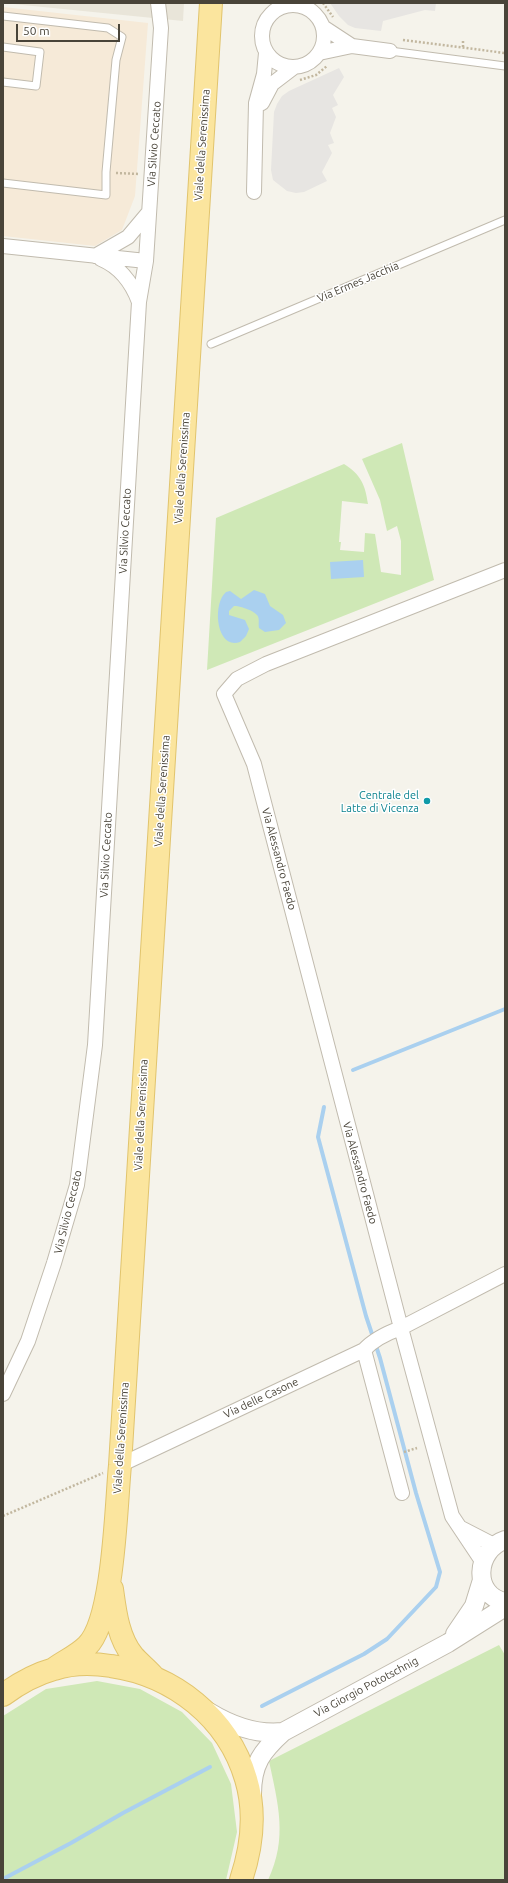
<!DOCTYPE html>
<style>
body{margin:0}
#map{position:relative;width:508px;height:1883px;overflow:hidden;background:#f5f3eb;font-family:Ubuntu,sans-serif}
canvas{display:block}
.frame{position:absolute;inset:0;border:4px solid #494439;pointer-events:none}
.scale{position:absolute;left:16px;top:24px;width:104px;height:18px;box-sizing:border-box;border:2px solid #494439;border-top:0;padding-left:5px;font-size:12px;line-height:14px;white-space:nowrap;color:#494439;-webkit-text-stroke:3px #fff;paint-order:stroke}
</style>
<div id="map">
<canvas width="508" height="1883"></canvas>
<div class="frame"></div>
<div class="scale">50 m</div>
</div>
<script>
const c = document.querySelector('canvas').getContext('2d');
c.lineJoin = 'round';
function paint(path, color) {
  c.fillStyle = color;
  c.fill(path, 'evenodd');
}
function trace(path, color, width, dash) {
  c.strokeStyle = color;
  c.lineWidth = width;
  c.lineCap = dash ? 'butt' : 'round';
  c.setLineDash(dash || []);
  c.stroke(path);
}
function write(font, color, halo, rows, align = 'center') {
  c.font = font + ' Ubuntu,sans-serif';
  c.lineWidth = 3;
  c.setLineDash([]);
  c.textBaseline = 'middle';
  c.strokeStyle = halo;
  c.fillStyle = color;
  for (const [text, x, y, turn = 0] of rows) {
    c.save();
    c.translate(x, y);
    c.rotate((+turn || 0) * Math.PI / 180);
    c.textAlign = isNaN(turn) ? turn : align;
    if (halo) c.strokeText(text, 0, 0);
    c.fillText(text, 0, 0);
    c.restore();
  }
}
paint(new Path2D(`
 M3,3H184L183,21Z`), '#e9e5d9');
paint(new Path2D(`
 M3,7L148,23L135,196L122,230L95,246L3,236Z`), '#f6ead8');
paint(new Path2D(`
 M402,443L434,580L207,670L216,518L344,464C361,475 365,484 368,504L342,501L339,542H341L340,550L364,552L365,533L375,534L381,572L401,575V541L397,526L387,531L380,500L362,459Z
 M499,1645L505,1655V1880H268C288,1838 278,1804 269,1761Z
 M97,1681L140,1689L182,1712L212,1743L231,1784L237,1832L226,1880H3V1716L46,1689Z`), '#cfe8b6');
paint(new Path2D(`
 M330,3H436L435,11L425,10L383,21L381,31L355,28L348,25L339,16Z
 M339,68L344,77L333,95L338,105L332,108L336,117L330,133L334,143L328,145L332,153L322,172L327,181L304,192L296,193L287,191L273,180L271,170L274,112L277,104L282,96L289,91Z`), '#e7e5e2');
paint(new Path2D(`
 M363,560L364,577L331,579L330,562Z
 M254,590L265,594L270,606L283,615L286,623L279,630L265,632L259,628C258,624 260,618 257,615C255,611 238,605 234,606L229,611V615L245,620L249,629L246,636L240,642C216,650 212,604 226,592L230,591L241,599Z`), '#aad0ef');
trace(new Path2D(`
 M353,1070L505,1009
 M262,1706L364,1654L387,1639L436,1587L440,1572L416,1493L380,1358L366,1316L318,1137L324,1107
 M3,1879L71,1843L123,1813L210,1767`), '#aad0ef', 4);
const service = new Path2D(`
 M3,16L108,28L122,37L116,60L106,172V195L3,183
 M3,47L40,52L36,86L3,82
 M390,51L505,66
 M211,344L505,220`);
const minor = new Path2D(`
 M262 36a31 31 0 1 1 62 0a31 31 0 1 1-62 0Z
 M323,27L352,46
 M319,53L352,46L390,51
 M262,103L272,84L293,68
 M254,192L256,103L264,74L266,53
 M3,246L146,261L139,302L95,1045L77,1185L54,1263L28,1341L3,1394
 M95,256L128,237L149,212
 M101,259C120,267 132,283 139,302
 M146,261L161,28L158,3
 M364,1350L402,1493
 M120,1465L364,1350C374,1339 387,1333 401,1328L505,1274
 M461,1528L494,1545
 M482,1561L452,1516L401,1328L254,764L224,694L237,679L266,664L505,570`);
const tertiary = new Path2D(`
 M505,1540C475,1550 472,1595 505,1602
 M455,1634L474,1606L482,1580
 M209,1712C232,1726 256,1735 283,1732
 M252,1794C252,1764 262,1751 283,1732L448,1643L505,1607`);
const primary = new Path2D(`
 M112,1589C115,1611 118,1638 133,1656C139,1663 147,1669 153,1676
 M55,1668C65,1661 78,1655 87,1646C114,1620 116,1505 120,1465L211,3
 M3,1695C18,1684 36,1674 54,1669C72,1663 93,1663 111,1666C174,1675 228,1718 246,1779C256,1812 252,1847 241,1880`);
trace(service, '#c1bbae', 9);
trace(minor, '#c1bbae', 16);
trace(tertiary, '#c1bbae', 20);
trace(primary, '#e1c46d', 24);
trace(new Path2D(`
 M323,3L333,17
 M403,40L505,53
 M463,47V40
 M300,80L316,75L327,66
 M116,173L139,174
 M404,1452L417,1448
 M3,1516L103,1473`), '#c2b79f', 2.5, [2, 2]);
trace(service, '#fff', 7);
trace(minor, '#fff', 14);
trace(tertiary, '#fff', 18);
trace(primary, '#fbe59e', 22);
for (const [x, y, r, color] of [
 [427,801,4,"#0f9aa8"]
]) {
  const dot = new Path2D();
  dot.arc(x, y, r, 0, 2 * Math.PI);
  c.fillStyle = color;
  c.fill(dot);
  trace(dot, '#fff', 1.5);
}
write('11px', '#494439', '#fff', [
 ["Via Silvio Ceccato",154,144,-86],
 ["Viale della Serenissima",202,145,-86],
 ["Via Ermes Jacchia",358,282,-23],
 ["Viale della Serenissima",182,468,-86],
 ["Via Silvio Ceccato",125,531,-87],
 ["Viale della Serenissima",162,791,-86],
 ["Via Silvio Ceccato",106,855,-87],
 ["Via Alessandro Faedo",279,859,75],
 ["Viale della Serenissima",141,1115,-87],
 ["Via Alessandro Faedo",360,1173,75],
 ["Via Silvio Ceccato",68,1212,-76],
 ["Via delle Casone",261,1398,-25],
 ["Viale della Serenissima",121,1438,-86],
 ["Via Giorgio Pototschnig",366,1687,-28]
]);
write('11px', '#0d838f', '#fff', [
 ["Centrale del",419,795],
 ["Latte di Vicenza",419,808]
], 'right');
</script>
